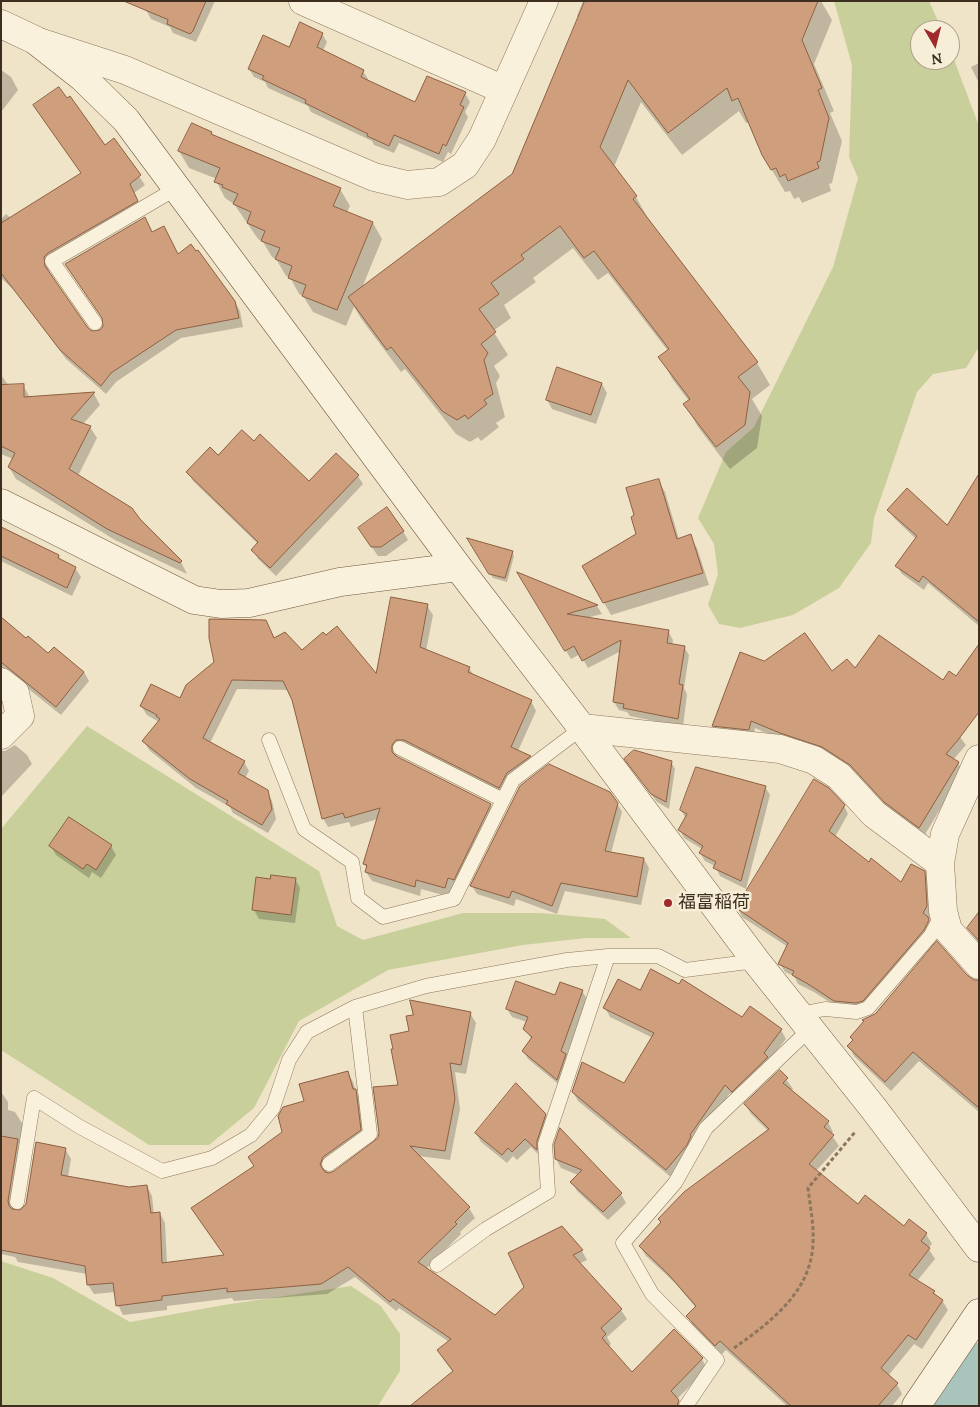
<!DOCTYPE html>
<meta charset="utf-8">
<style>
body{margin:0}
#map{position:relative;width:980px;height:1407px;overflow:hidden;background:#f0e4c8;font-family:Lora,serif}
canvas{display:block}
.frame{position:absolute;inset:0;border:2px solid #3d2e20;pointer-events:none}
.north{position:absolute;left:910px;top:20px;width:50px;height:50px;box-sizing:border-box;background:#f7eed8;border:1px solid #ada18e;border-radius:50%;rotate:172deg;font-size:14px;font-weight:700;line-height:20px;text-align:center;color:#3d2e20}
.north::after{content:'';display:block;margin:auto;width:18px;height:22px;background:#9e2a2b;clip-path:polygon(50% 0,100% 100%,50% 72%,0 100%)}
</style>
<div id="map">
<canvas width="980" height="1407"></canvas>
<div class="frame"></div>
<div class="north">N</div>
</div>
<script>
const c = document.querySelector('canvas').getContext('2d');
c.lineJoin = 'round';
function paint(path, color) {
  c.fillStyle = color;
  c.fill(path, 'evenodd');
}
function trace(path, color, width, dash) {
  c.strokeStyle = color;
  c.lineWidth = width;
  c.lineCap = dash ? 'butt' : 'round';
  c.setLineDash(dash || []);
  c.stroke(path);
}
function write(font, color, halo, rows, align = 'center') {
  c.font = font + ' Lora,"Noto Sans JP",serif';
  c.lineWidth = 5;
  c.setLineDash([]);
  c.textBaseline = 'middle';
  c.strokeStyle = halo;
  c.fillStyle = color;
  for (const [text, x, y, turn = 0] of rows) {
    c.save();
    c.translate(x, y);
    c.rotate((+turn || 0) * Math.PI / 180);
    c.textAlign = isNaN(turn) ? turn : align;
    if (halo) c.strokeText(text, 0, 0);
    c.fillText(text, 0, 0);
    c.restore();
  }
}
paint(new Path2D(`
 M834,1H929L942,30H920V60H950V49L979,126V347L966,368L933,374L917,392L874,518L871,543L839,588L793,615L740,628L719,624L708,605L718,574L714,544L698,518L726,452L754,427L833,267L858,178L849,157L852,65Z
 M87,726L319,871L337,926L363,940L463,913H541L605,919L631,938H586L523,945L388,970L299,1021L254,1108L209,1145H149L1,1050V829Z
 M1,1261L53,1278L130,1322L224,1305L351,1286L381,1306L400,1334V1371L378,1406H1Z
 M979,1378V1406H961Z`), '#c9cf9b');
paint(new Path2D(`
 M130,1H215L196,42L173,33L170,27L151,19L146,10Z
 M583,1H821L832,20L814,64L834,111L830,113L842,141L832,183L829,184L831,191L802,203L799,197L794,199L790,191L785,192L763,155L749,122L746,123L739,111L682,155L641,102L614,167L636,197L649,220L648,221L757,363L770,385L752,399L762,416L757,448L730,469L698,427L685,404L689,401L673,380L660,357L668,351L608,273L598,280L573,248L533,278L536,282L504,305L511,318L493,331L508,355L494,366L500,376L496,383L505,417L496,423L499,427L481,441L478,437L470,442L456,434L405,369L401,372L362,320L354,307L346,326L313,312L303,296L299,294L290,277L286,276L276,259L272,257L263,242L258,239L234,204L225,198L216,181L217,179L189,168L179,151L211,133L213,136L340,189L350,206L347,212L373,223L382,239L362,288L514,175L579,19L577,16Z
 M322,34L327,42L323,51L363,71L368,79V81L416,103L465,93L470,102L465,112L468,117L451,154L448,152L443,162L399,143L394,153L374,145L372,141L311,112L308,106L268,88L265,82L254,77L249,69Z
 M979,63V83L971,67Z
 M1,70L11,77L18,90L1,112Z
 M113,140L145,185L134,193L142,210L49,267V274L87,329L97,333L104,328L152,233L234,301L240,311L243,327L181,338L116,382L106,394L66,359L17,293L1,278V219L6,214L11,218L82,174L105,146Z
 M1,375L9,386L23,385L30,398L94,394L100,405L83,424L90,427L97,438L78,476L139,519L181,562L187,574L115,540L16,479L9,467L13,459L1,454Z
 M602,384L607,393L596,424L552,409L547,400Z
 M254,443L309,483L358,476L363,484L276,576L258,559L253,550L258,544L193,481L188,472L218,457Z
 M658,480L665,492L679,539L690,536L697,548L709,585L611,615L583,566L638,535L636,516Z
 M979,488V626L928,583L924,590L902,574L897,566L916,539L894,518L889,510L947,526Z
 M1,526L59,556L62,562L75,568L81,577L72,596L1,561Z
 M359,529L403,531L408,540L386,556H378Z
 M469,540L512,552L514,556L507,582L493,578Z
 M520,575L597,606L602,614L586,618L668,631L673,640L672,645L684,647L689,655L684,688L687,694L683,727L630,716L627,712L619,710L614,702L621,651L588,668L580,654L571,659Z
 M427,606L433,615L426,651L469,668L474,676L531,701L536,711L518,751L530,757L535,766L505,797L401,749L397,754V758L490,805L496,814L450,897L421,889L420,896L372,881L366,872L367,869L364,863L378,819L351,827L349,822L328,827L323,818L293,700L289,690L237,689L210,743L244,762L249,771L245,778L267,791L272,801L276,819L268,833L233,813L230,807L196,788L149,750L144,741L159,722L147,715L141,706L181,699L271,631L275,639L301,652L376,676Z
 M4,619L26,639L49,655L84,672L89,681L61,715L1,667V623Z
 M765,663L832,673L855,670L943,682L948,721L966,745L953,760L958,763L963,771L924,836L891,811L854,771L825,754L786,742L755,728L753,738L718,734L713,726Z
 M15,745L27,755L32,764L1,797V751H5Z
 M671,762L675,769L669,809L657,802L630,766Z
 M765,787L770,795L746,889L720,876L715,866L705,861L700,853L702,849L684,838L680,830L686,819L681,810Z
 M617,803L622,812L611,853L644,859L649,868L641,905L565,891L557,914L516,899L514,906L477,894L472,886Z
 M844,806L848,814L835,837L870,863L902,884L924,872L929,881L931,915L929,920L932,926L867,1009H840L814,992L798,984L794,976L785,972L780,964L788,947L742,917L738,908Z
 M69,819L111,846L116,855L101,878L92,872L89,878L56,855L51,846Z
 M295,879L300,888L295,923L259,919L254,910L271,880Z
 M979,914V943L968,928Z
 M967,977L974,981H979V1112L919,1061L891,1091L854,1056L849,1046L853,1041L851,1037L865,1022L863,1020Z
 M582,991L587,999L566,1057L570,1064L562,1087L528,1059L523,1051L532,1040L525,1029L527,1022L512,1017L507,1009Z
 M641,991L781,1030L786,1039L737,1100L730,1093L672,1178L578,1101L573,1092L624,1084L653,1038L610,1017L605,1008Z
 M470,1013L476,1023L466,1074L455,1072L460,1109L450,1160L418,1156L469,1208L475,1218L460,1232L461,1234L426,1269L496,1317L526,1288L561,1228L582,1251L587,1260L579,1264L621,1310L627,1319L607,1337L611,1344L608,1347L632,1374L702,1359L707,1369L677,1399L681,1406H492L453,1372L444,1360L438,1351L449,1342L399,1308L396,1311L355,1277L327,1294L234,1301L232,1298L167,1306V1310L123,1315L118,1305L116,1292L94,1294L88,1285L87,1274L18,1262L15,1257L1,1254V1092L8,1102V1110L15,1112L25,1128L23,1150L13,1211L20,1212L27,1204L65,1149L71,1159L68,1177L129,1188L147,1186L152,1196L154,1214L160,1213L165,1223L167,1263L225,1256L199,1218L255,1167L284,1132L305,1102L348,1073L353,1082L356,1091L361,1100L366,1140L329,1167L326,1173L335,1172L379,1139L399,1086L410,1032Z
 M780,1071L793,1089L791,1091L828,1122L833,1132L831,1134L839,1146L816,1171L858,1205L904,1228L910,1221L926,1234L932,1244L928,1248L935,1259L917,1281L934,1292L936,1296L942,1300L948,1310L922,1349L914,1344L888,1376L897,1384L902,1394L892,1406H787L726,1350L721,1355L693,1326L688,1316L696,1308L675,1283L646,1256L640,1246L662,1223L659,1219L768,1131L751,1114L745,1104Z
 M545,1115L550,1124L541,1157L531,1147L517,1160L513,1156L507,1163L481,1142L476,1133Z
 M560,1130L621,1194L626,1203L608,1220L577,1191L572,1182L578,1175L561,1168L556,1159Z`), '#0003');
trace(new Path2D(`
 M955,1406L979,1370`), '#a9c4bc', 54);
const building = new Path2D(`
 M124,1H206L193,31L190,34L167,24L168,20Z
 M585,1H818L802,40L822,88L818,90L829,118L820,161L817,162L819,168L788,181L785,174L780,177L776,168L771,170L762,155L738,98L732,101L727,88L668,133L628,80L600,147L637,196L633,199L758,362L738,377L750,392L745,425L716,447L683,404L690,399L658,357L669,349L594,251L584,258L560,226L521,255L524,259L491,283L499,294L479,309L496,332L481,344L488,353L484,360L493,394L484,400L487,404L468,419L465,415L457,420L442,411L391,347L387,350L348,297L512,174Z
 M300,22L323,33L317,47L364,70L361,77L415,102L427,76L466,92L460,105L464,107L446,146L443,144L439,154L394,135L389,146L367,136L368,134L305,103L306,100L262,79L264,76L248,69L263,35L289,47Z
 M59,87L67,98L70,96L105,145L114,138L141,175L130,184L138,201L48,253L44,257L45,266L88,328L92,331L100,330L103,326L102,318L65,264L145,217L152,232L164,226L178,254L191,244L196,251L198,250L235,301L239,318L176,330L111,373L101,386L60,350L1,273V223L81,173L33,105Z
 M192,123L212,132L211,134L341,188L333,206L373,222L337,310L302,296L306,285L288,278L292,266L275,259L280,248L261,241L265,231L247,223L251,212L233,204L238,194L222,187L223,185L214,182L220,168L178,151Z
 M557,367L602,383L591,415L546,400Z
 M24,384V397L95,392L71,419L91,426L69,469L132,508L140,519L182,561L180,563L107,529L8,467L15,453L1,446V385Z
 M242,430L254,441L260,434L309,481L336,453L359,475L270,568L251,550L258,542L186,472L210,447L218,455Z
 M979,474V622L923,576L919,582L895,566L917,536L887,510L907,488L947,525Z
 M659,479L677,539L691,534L703,573L603,603L582,566L636,534L631,517L634,515L626,488Z
 M387,507L404,531L381,547H371L358,528Z
 M1,527L59,555L58,558L76,567L67,588L1,556Z
 M467,538L513,551L505,578L489,574Z
 M517,572L598,605L567,614L669,630L667,643L685,646L679,684L683,685L678,719L623,708L624,704L613,702L621,640L582,661L574,646L565,651Z
 M391,597L428,604L420,647L470,667L468,672L532,700L511,747L531,756L507,773L499,788L404,740H396L392,745V752L396,756L491,804L454,880L448,878L445,888L416,880L415,887L365,872L367,865L363,864L380,808L345,818L343,813L322,819L292,700L283,681L232,680L203,738L245,761L238,773L268,790L272,809L262,825L226,804L228,801L190,779L142,741L160,719L156,716L157,715L140,706L151,684L180,698L186,685L214,662L209,638V619L266,620L274,638L285,632L302,650L323,632L326,635L337,626L376,673Z
 M1,617L26,638L28,636L48,653L54,647L84,672L56,707L1,662Z
 M805,633L832,671L847,659L855,668L879,635L943,680L949,671L956,676L979,644V712L958,740L946,754L959,762L919,828L884,802L850,765L822,747L780,733L751,721L749,730L712,726L740,652L764,661Z
 M634,750L672,761L666,802L651,794L624,759Z
 M549,764L610,792L618,803L605,851L644,858L637,897L561,883L552,906L512,891L509,898L470,886L520,786Z
 M696,767L766,786L741,881L713,868L716,862L699,853L703,846L678,830L687,814L680,810Z
 M814,779L829,788L845,805L829,831L869,862L871,858L901,882L911,864L925,871L927,906L923,913L928,917L929,920L924,930L863,1001L856,1003L834,1001L808,984L792,975L794,971L778,964L788,943L736,908Z
 M69,817L112,845L96,870L87,864L83,869L49,846Z
 M271,875L296,878L291,915L252,910L256,877L270,879Z
 M979,912V941L967,928Z
 M937,941L967,975L974,980H979V1108L913,1052L885,1082L847,1046L853,1040L850,1037L864,1021L862,1020L875,1014Z
 M651,969L679,984L682,979L742,1017L750,1006L782,1029L764,1053L768,1057L732,1092L725,1085L690,1135L691,1136L687,1145L666,1170L572,1092L582,1062L624,1083L654,1033L603,1008L618,979L640,990Z
 M516,981L555,995L560,982L583,990L561,1051L566,1054L557,1080L522,1051L532,1037L523,1029L528,1017L506,1009Z
 M410,1000L471,1012L461,1065L450,1063L455,1099L445,1151L410,1146L470,1207L455,1222L457,1224L418,1262L495,1315L524,1287L508,1253L562,1226L583,1250L573,1255L622,1309L601,1328L606,1334L602,1338L632,1372L674,1329L703,1358L671,1391L679,1400L677,1406H410L453,1371L437,1350L451,1339L393,1299L390,1302L348,1267L321,1284L227,1292V1288L162,1296V1300L116,1306L113,1283L87,1285L85,1266L1,1250V1136L18,1139L8,1201L9,1206L12,1209L20,1210L26,1204L36,1142L66,1148L61,1175L129,1187L147,1185L151,1213L160,1212L162,1263L224,1255L191,1208L254,1166L248,1157L282,1132L278,1116L283,1107L304,1101L299,1084L348,1071L353,1089H356L361,1130L323,1157L320,1165L325,1172L329,1173L334,1171L378,1138L379,1133L373,1087L398,1085L391,1049H393L390,1035L409,1031L406,1016L413,1015Z
 M780,1070L788,1078L783,1083L829,1121L824,1127L834,1135L809,1164L858,1204L865,1195L904,1226L909,1219L927,1233L921,1241L930,1248L909,1275L935,1291L933,1293L943,1300L916,1340L908,1335L881,1368L898,1383L878,1406H791L720,1341L715,1346L686,1316L696,1306L668,1274L639,1246L661,1222L658,1219L684,1192L769,1129L744,1104Z
 M516,1083L546,1114L537,1141V1150L525,1139L512,1152L508,1148L502,1155L475,1133Z
 M560,1128L622,1193L603,1212L570,1182L582,1170L555,1159L554,1145Z`);
paint(building, '#cf9f7d');
trace(building, '#8d5f41', 1);
const lane = new Path2D(`
 M95,323L52,261L177,188
 M269,740L304,829L352,862L358,898L383,917L454,899L513,780L582,728
 M400,748L503,800
 M799,1014L825,1009L857,1012L868,1008L931,935L942,914
 M329,1164L370,1134L355,1007
 M17,1202L34,1098L80,1127L162,1171L212,1158L251,1135L273,1108L289,1060L307,1032L355,1007L426,986L567,960L608,956H658L685,970L756,961
 M437,1265L486,1229L548,1192L545,1144L608,956
 M686,1406L717,1360L652,1294L623,1243L675,1183L706,1128L810,1029`);
const street = new Path2D(`
 M303,1L504,90
 M39,42L125,70L374,177L407,185L439,182L465,165L482,139L544,1
 M1,682L15,693L20,716L1,735
 M582,728L780,749L814,760L839,776L874,814L940,863
 M979,759L945,834L940,863L943,911L948,930L979,965`);
const secondary = new Path2D(`
 M1,24L35,40L82,77L126,120L458,567L582,728L756,961L874,1109L979,1248
 M1,503L194,600L221,604L249,603L340,582L458,567
 M916,1406L979,1313`);
trace(lane, '#8d765c', 15);
trace(street, '#8d765c', 29);
trace(secondary, '#6f573f', 29);
trace(new Path2D(`
 M734,1348C771,1322 812,1291 813,1242C814,1224 810,1206 808,1188L856,1131`), '#8d765c', 3, [4, 2.5]);
trace(lane, '#faf1dc', 14);
trace(street, '#faf1dc', 28);
trace(secondary, '#faf1dc', 28);
for (const [x, y, r, color] of [
 [668,903,5,"#9e2a2b"]
]) {
  const dot = new Path2D();
  dot.arc(x, y, r, 0, 2 * Math.PI);
  c.fillStyle = color;
  c.fill(dot);
  trace(dot, '#f7eed8', 2);
}
write('18px', '#3d2e20', '#f7eed8', [
 ["福富稲荷",678,903]
], 'left');
</script>
